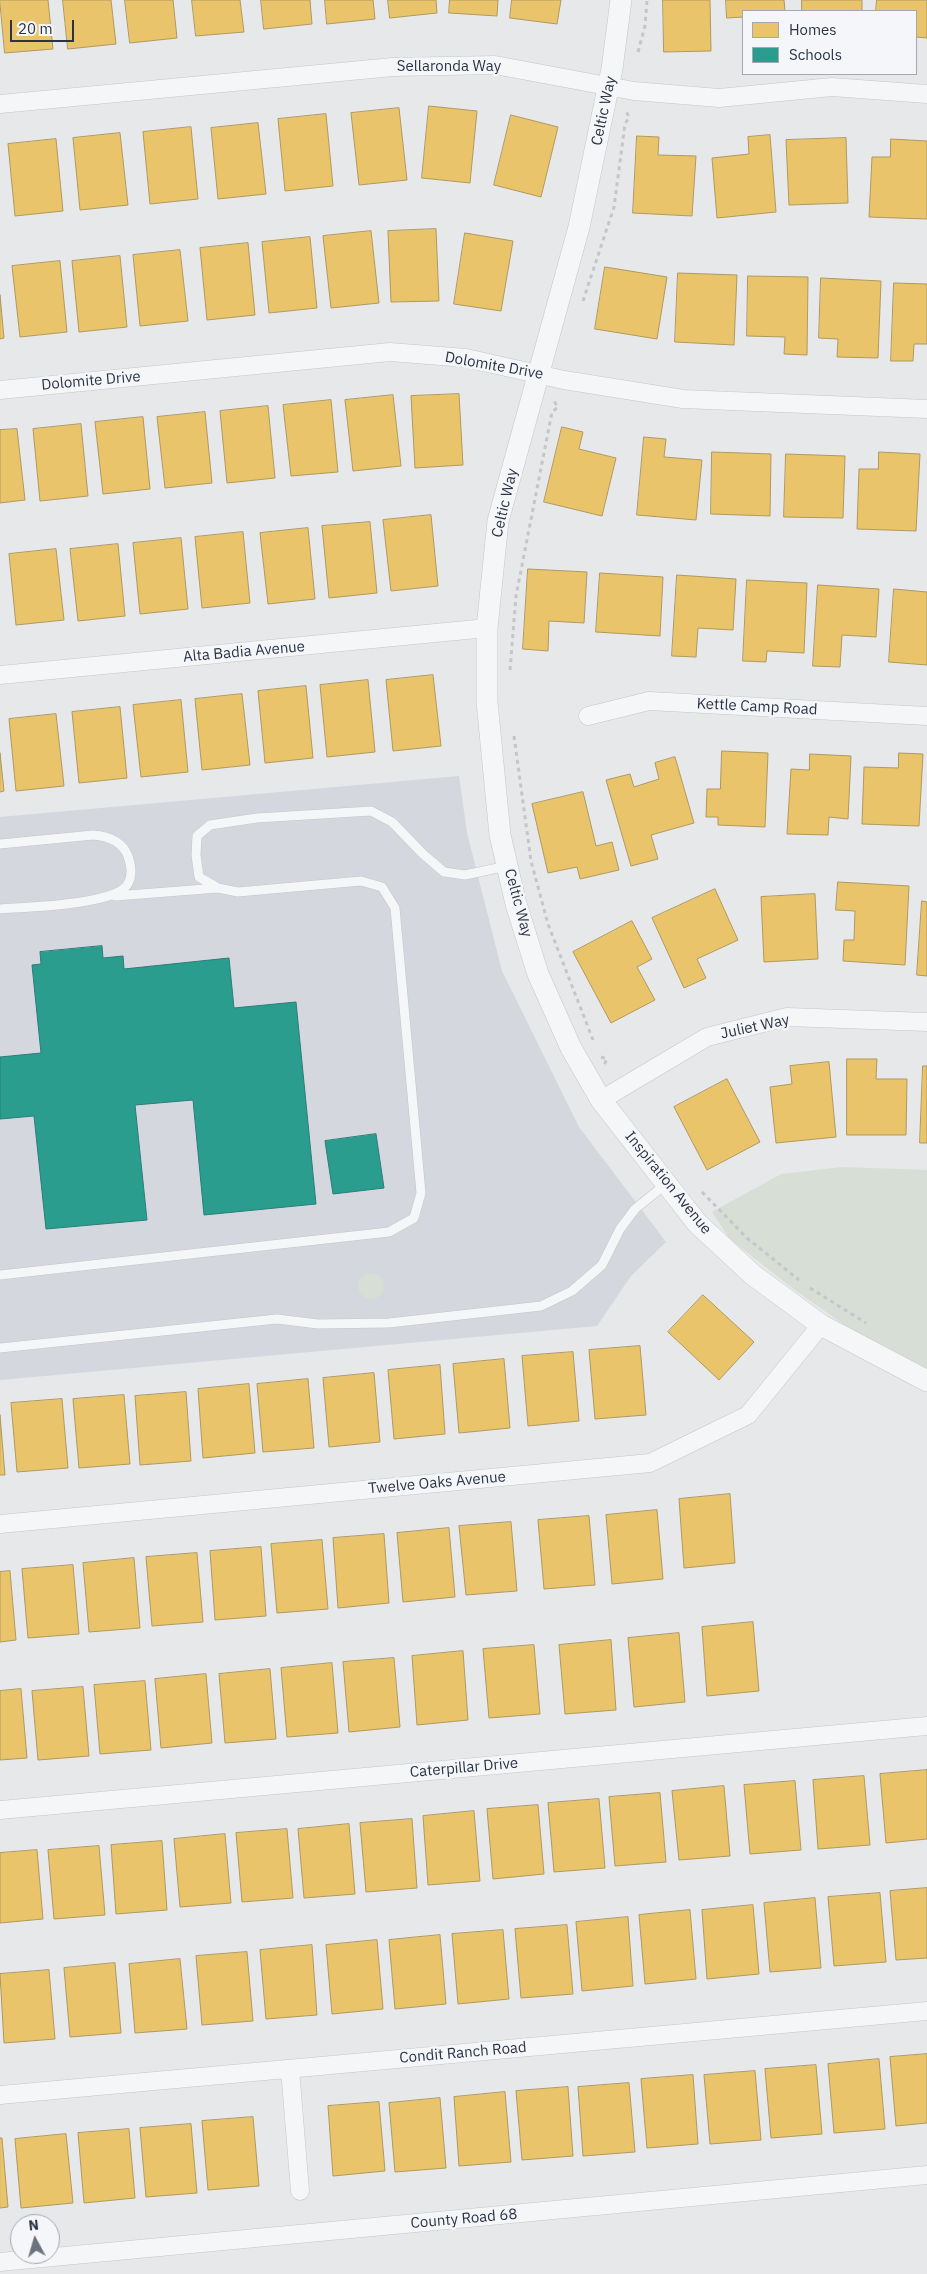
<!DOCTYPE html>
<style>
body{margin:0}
#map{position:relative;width:927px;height:2274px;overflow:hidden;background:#e6e8ea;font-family:"IBM Plex Sans",sans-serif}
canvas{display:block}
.legend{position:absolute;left:742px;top:10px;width:175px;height:65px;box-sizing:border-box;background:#f4f6f9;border:1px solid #a4a8b1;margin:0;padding:6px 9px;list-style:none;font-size:15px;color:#2b3445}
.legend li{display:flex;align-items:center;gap:10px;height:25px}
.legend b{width:25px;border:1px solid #a4a8b1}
.north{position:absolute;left:10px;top:2214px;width:50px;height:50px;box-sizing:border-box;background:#f4f6f9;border:1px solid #a4a8b1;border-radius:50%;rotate:354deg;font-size:14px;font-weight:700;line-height:20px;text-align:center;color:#2b3445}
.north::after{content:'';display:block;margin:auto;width:18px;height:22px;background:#6c737f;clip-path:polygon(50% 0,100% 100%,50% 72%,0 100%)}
.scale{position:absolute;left:10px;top:20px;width:64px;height:22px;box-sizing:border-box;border:2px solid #2b3445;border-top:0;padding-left:6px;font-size:15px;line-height:18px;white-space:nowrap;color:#2b3445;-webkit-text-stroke:4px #f4f6f9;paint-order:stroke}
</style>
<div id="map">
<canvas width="927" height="2274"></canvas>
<ul class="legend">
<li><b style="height:14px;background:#e9c46a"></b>Homes</li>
<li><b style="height:14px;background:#2a9d8f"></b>Schools</li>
</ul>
<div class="north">N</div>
<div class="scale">20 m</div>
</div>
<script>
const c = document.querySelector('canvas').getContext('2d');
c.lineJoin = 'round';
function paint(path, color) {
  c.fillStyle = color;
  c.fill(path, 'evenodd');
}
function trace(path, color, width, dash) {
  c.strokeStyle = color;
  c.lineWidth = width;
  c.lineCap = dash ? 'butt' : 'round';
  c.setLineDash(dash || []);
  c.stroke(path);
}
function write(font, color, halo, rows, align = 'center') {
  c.font = font + ' "IBM Plex Sans",sans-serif';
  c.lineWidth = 5;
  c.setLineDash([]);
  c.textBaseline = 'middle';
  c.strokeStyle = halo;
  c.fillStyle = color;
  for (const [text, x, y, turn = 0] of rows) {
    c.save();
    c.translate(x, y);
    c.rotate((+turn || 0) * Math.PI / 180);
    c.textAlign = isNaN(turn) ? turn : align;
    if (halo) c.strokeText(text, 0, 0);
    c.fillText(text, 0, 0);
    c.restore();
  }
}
paint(new Path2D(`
 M459,776L467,833L502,971L579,1127L666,1242L631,1276L597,1326L0,1380V817Z`), '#d4d7dd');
paint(new Path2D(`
 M842,1167L927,1170V1370L846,1326L792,1288L729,1238L712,1212L781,1174Z
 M358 1286a13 13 0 1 1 26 0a13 13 0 1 1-26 0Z`), '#d6ded6');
const homes = new Path2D(`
 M0,0H48L53,49L5,53Z
 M63,0H111L116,44L68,49Z
 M125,0H173L177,38L130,43Z
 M192,0H240L244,32L196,36Z
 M261,0H310L312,24L264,29Z
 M325,0H373L375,19L327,24Z
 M388,0H436L437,13L390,18Z
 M450,0H498L497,16L449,13Z
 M512,0H561L557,24L510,18Z
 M663,0H710L711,51L664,52Z
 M726,0H784L785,11H743V17L727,18Z
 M802,0H862V11H802Z
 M877,0H927V38L916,37V11H876Z
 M429,106L477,111L470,183L422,178Z
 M399,108L407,180L359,185L351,113Z
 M326,114L333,186L285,191L278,119Z
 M511,115L558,127L541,197L494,185Z
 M258,123L266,194L218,199L211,128Z
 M191,127L198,199L150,204L143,132Z
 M120,133L128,205L80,210L73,138Z
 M770,135L776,212L717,218L712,158L749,154L748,137Z
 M637,136L659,137L658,155L696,156L692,216L633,213Z
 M846,138L848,203L789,205L786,140Z
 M56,139L63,211L15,216L8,144Z
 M891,139L927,141V219L869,217L872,157H890Z
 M436,229L439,301L391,302L388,231Z
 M371,231L379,303L331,308L323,236Z
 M465,233L513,241L501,311L454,304Z
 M310,237L317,308L269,313L262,242Z
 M248,243L255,315L207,320L200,248Z
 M180,250L188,321L140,326L133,255Z
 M120,256L127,327L79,332L72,261Z
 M60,261L67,332L20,337L12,266Z
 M605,267L667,277L657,339L595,329Z
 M678,273L737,275L734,345L675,342Z
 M748,276L808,277L807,355L784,354L785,337L747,336Z
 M821,278L881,281L878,358L837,357L838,339L819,338Z
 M894,283L927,284V344H914L913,361H891Z
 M0,295L4,338L0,339Z
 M459,394L463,465L415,468L411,396Z
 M393,395L401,466L353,471L345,400Z
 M331,400L338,472L291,476L283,405Z
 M268,406L275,478L227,483L220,411Z
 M205,412L212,483L165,488L157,417Z
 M143,417L150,489L103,494L95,422Z
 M81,424L88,496L40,501L33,429Z
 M562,427L583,432L579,449L616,458L602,516L544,502Z
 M17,429L25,500L0,503V430Z
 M644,437L666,439L664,457L702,460L696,520L637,515Z
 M712,452L771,454L770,516L711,514Z
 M879,452L920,454L916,531L857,529L859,469H878Z
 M786,454L845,456L843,518L784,517Z
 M431,515L438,586L391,591L383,520Z
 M370,522L377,593L329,598L322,526Z
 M308,528L315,599L268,604L260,533Z
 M243,532L250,603L202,608L195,537Z
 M181,538L188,609L140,614L133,543Z
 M118,544L125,616L78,621L70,549Z
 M56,549L64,620L16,625L9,554Z
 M528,569L587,572L584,623L549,621L548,651L523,649Z
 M600,573L663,577L660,636L596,632Z
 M677,575L736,579L733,630L698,628L696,657L672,656Z
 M747,580L807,583L804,653L767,651L766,662L743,661Z
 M818,585L879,589L876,637L842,635L840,667L813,666Z
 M894,589L927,592V665L889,662Z
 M433,675L441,746L393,751L386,680Z
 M368,680L375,752L327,757L320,685Z
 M306,686L313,758L265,763L258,691Z
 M242,694L250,765L202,770L195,699Z
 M181,700L188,772L141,777L133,705Z
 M120,707L127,778L79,783L72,712Z
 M56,714L64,786L16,791L9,719Z
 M722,751L768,753L765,827L718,825V817H706L707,789H720Z
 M0,753L4,791L0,792Z
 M899,753L923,754L919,826L862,824L864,767L898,768Z
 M810,754L851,756L848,819L829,817L828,835L787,834L791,769L809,770Z
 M675,757L694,823L651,835L658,859L631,866L606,780L630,774L634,787L659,779L655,763Z
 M583,792L596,846L612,842L619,870L580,879L577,867L548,873L532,804Z
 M838,882L909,886L905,965L843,961L844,940H854L855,911L836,910Z
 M715,889L738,940L697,959L706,978L684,988L652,918Z
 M815,894L818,959L764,962L761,897Z
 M922,901L927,902V976L917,975Z
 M632,921L652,959L637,967L655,1000L611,1023L573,952Z
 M847,1059H877L876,1079H907L906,1135H847Z
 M829,1062L836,1137L776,1143L770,1087L792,1084L790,1066Z
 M923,1066H927V1143H920Z
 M727,1079L760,1142L707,1170L674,1107Z
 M703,1295L754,1342L719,1380L668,1332Z
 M640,1346L646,1415L595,1419L589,1350Z
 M573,1352L579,1421L528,1426L522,1356Z
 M504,1359L510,1428L459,1433L453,1364Z
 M440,1365L445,1434L394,1439L388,1370Z
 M374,1373L380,1442L329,1447L323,1378Z
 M308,1379L314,1448L263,1452L257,1384Z
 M249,1384L255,1453L203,1458L198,1389Z
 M186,1392L191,1461L140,1465L135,1396Z
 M124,1395L130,1464L79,1468L73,1399Z
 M62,1399L68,1468L17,1472L11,1403Z
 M0,1415L5,1475H0Z
 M730,1494L735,1563L684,1568L679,1499Z
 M657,1510L663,1579L612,1584L606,1515Z
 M589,1516L595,1585L544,1589L538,1520Z
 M511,1522L517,1591L466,1595L459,1526Z
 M449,1528L455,1597L403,1602L397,1533Z
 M384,1534L389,1603L338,1608L333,1538Z
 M322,1540L328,1609L277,1613L271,1544Z
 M261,1547L266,1616L215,1620L210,1551Z
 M197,1553L203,1622L152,1626L146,1557Z
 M134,1558L140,1628L89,1632L83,1563Z
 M73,1565L79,1634L28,1638L22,1569Z
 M10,1571L16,1640L0,1642V1572Z
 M753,1622L759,1691L707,1696L702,1627Z
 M679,1633L685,1702L634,1707L628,1638Z
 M611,1640L616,1710L565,1714L559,1645Z
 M534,1645L540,1714L489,1718L483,1649Z
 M463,1651L468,1720L417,1725L412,1656Z
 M394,1658L400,1727L349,1732L343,1662Z
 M332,1663L338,1733L287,1737L281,1668Z
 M270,1669L276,1739L225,1743L219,1674Z
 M206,1674L212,1743L161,1748L155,1679Z
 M145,1681L151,1750L100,1754L94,1685Z
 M83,1687L89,1756L38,1760L32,1691Z
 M21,1689L27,1758L0,1760V1691Z
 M927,1770V1839L886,1843L880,1774Z
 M864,1776L870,1845L818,1849L813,1780Z
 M795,1781L801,1850L750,1854L744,1785Z
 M724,1786L730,1856L679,1860L672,1791Z
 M660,1793L666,1862L615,1866L609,1797Z
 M599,1799L605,1868L554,1872L548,1803Z
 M538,1805L544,1874L493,1879L487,1809Z
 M474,1811L480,1881L428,1885L423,1816Z
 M412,1819L417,1888L366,1892L360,1823Z
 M349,1824L355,1894L304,1898L298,1829Z
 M287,1829L293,1898L242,1902L236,1833Z
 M225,1834L231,1903L180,1907L174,1839Z
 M162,1841L167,1910L116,1914L111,1845Z
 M99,1846L105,1915L54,1919L48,1850Z
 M37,1850L43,1919L0,1923V1853Z
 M927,1888V1958L896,1960L890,1891Z
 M880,1893L886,1962L834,1966L828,1897Z
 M815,1898L821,1968L770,1972L764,1903Z
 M753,1905L759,1974L707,1979L702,1910Z
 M690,1910L696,1979L645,1984L639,1915Z
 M628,1917L633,1986L582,1991L576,1922Z
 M567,1925L573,1994L521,1998L515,1929Z
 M503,1930L509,1999L458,2004L452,1934Z
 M440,1935L446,2004L395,2009L389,1940Z
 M377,1940L383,2009L332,2014L326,1945Z
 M312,1945L317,2015L266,2019L260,1950Z
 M247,1952L253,2021L202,2025L196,1956Z
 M180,1959L187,2029L135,2033L129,1964Z
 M115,1963L121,2033L70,2037L64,1968Z
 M49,1970L55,2039L4,2043L0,1974Z
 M927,2054V2123L896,2126L890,2057Z
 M879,2059L885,2129L834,2133L828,2064Z
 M816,2065L822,2134L771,2138L765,2069Z
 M755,2071L761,2140L710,2144L704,2075Z
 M693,2075L698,2144L647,2148L641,2079Z
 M629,2083L635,2152L583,2156L578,2087Z
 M568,2087L573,2156L522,2160L516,2091Z
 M505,2092L511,2162L459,2166L454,2097Z
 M440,2098L446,2168L395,2172L389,2103Z
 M379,2102L385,2171L333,2176L328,2106Z
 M253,2117L259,2186L208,2190L202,2121Z
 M191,2124L197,2193L146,2197L140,2128Z
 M129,2129L135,2198L84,2203L78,2133Z
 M66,2134L73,2203L21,2208L15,2139Z
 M0,2138H2L8,2207L0,2208Z`);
paint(homes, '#e9c46a');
trace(homes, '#b0995f', 1);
const schools = new Path2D(`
 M102,946L103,958L123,956L124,969L229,958L234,1008L296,1002L316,1204L204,1215L193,1100L135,1105L147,1220L46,1229L34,1116L0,1119V1057L41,1053L32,965L41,964L40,952Z
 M376,1134L384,1188L333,1194L325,1141Z`);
paint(schools, '#2a9d8f');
trace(schools, '#2a7e79', 1);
const service = new Path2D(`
 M0,844L93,835C107,836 122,841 128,856C131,865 133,877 127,885C114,905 25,907 0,909
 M115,896L218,888
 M0,1275L389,1232L414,1218L421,1193L395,908L382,887L361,881L238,892L218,888L199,877L196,855L197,836L210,825L257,818L371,811L392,822L423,854L444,872L465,875L507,866
 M0,1348L277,1319L318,1324L389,1323L541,1306L572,1291L602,1265L620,1229L635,1209L666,1184`);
const minor = new Path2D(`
 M0,104L393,67L495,65L634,91L719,98L832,87L927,94
 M0,390L390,352L466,358L564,380L683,399L927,409
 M0,675L487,628
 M588,716L649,701L927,716
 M601,1100L707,1037L787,1017L927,1022
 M0,1524L650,1463L748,1415L821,1325
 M0,1810L927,1726
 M290,2069L300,2191
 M0,2095L927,2011
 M0,2262L927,2175`);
const tertiary = new Path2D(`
 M621,0L612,69L579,227L498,521L487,628V702L500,835L516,904L538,974L571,1048L601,1100L697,1223L753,1275L821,1325L927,1381`);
trace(service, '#c4c6c8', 10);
trace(minor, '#c4c6c8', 19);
trace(tertiary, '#c4c6c8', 22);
trace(new Path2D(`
 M638,52L645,26L647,0
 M583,301L614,207L625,124L629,117L626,111
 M510,670L516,596L552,412L558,407L553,400
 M514,736L531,861L548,924L593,1040
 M601,1057L607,1059L604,1065
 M702,1192L747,1238L799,1280
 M810,1288L866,1323`), '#c5c6ca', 3, [4, 4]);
trace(service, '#f5f6f7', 9);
trace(minor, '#f5f6f7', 18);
trace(tertiary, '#f5f6f7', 21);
write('15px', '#2b3445', '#f4f6f9', [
 ["Sellaronda Way",449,67],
 ["Celtic Way",604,111,-78],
 ["Dolomite Drive",494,366,10],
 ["Dolomite Drive",91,381,-5],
 ["Celtic Way",505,503,-77],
 ["Alta Badia Avenue",244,652,-5],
 ["Kettle Camp Road",757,707,3],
 ["Celtic Way",518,903,75],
 ["Juliet Way",755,1027,-12],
 ["Inspiration Avenue",668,1183,51],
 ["Twelve Oaks Avenue",437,1483,-5],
 ["Caterpillar Drive",464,1768,-5],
 ["Condit Ranch Road",463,2053,-5],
 ["County Road 68",464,2219,-5]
]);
</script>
